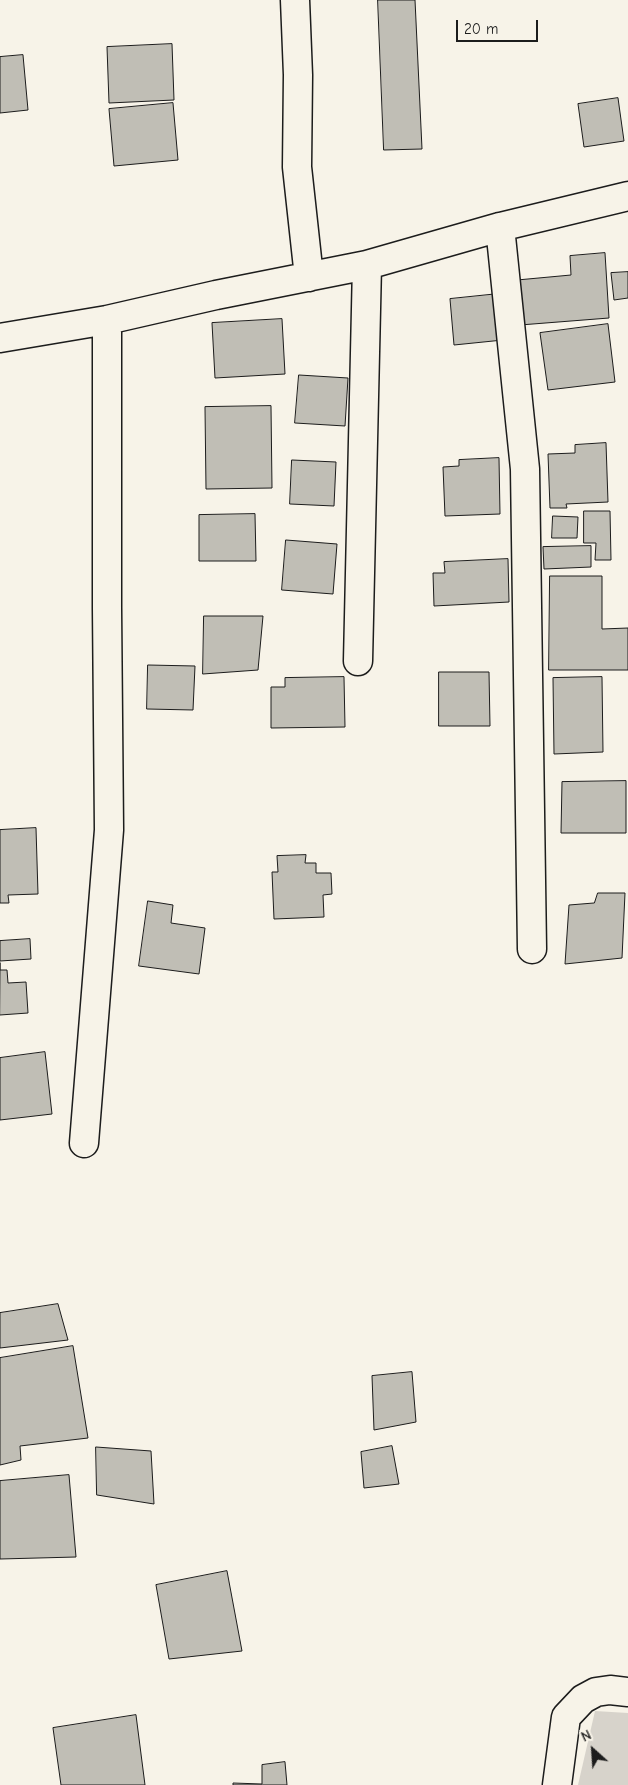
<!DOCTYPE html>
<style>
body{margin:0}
#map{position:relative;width:628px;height:1785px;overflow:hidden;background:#f7f3e8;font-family:"Comic Neue",sans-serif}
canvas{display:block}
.north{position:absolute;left:568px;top:1725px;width:50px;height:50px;-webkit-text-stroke:4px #f7f3e8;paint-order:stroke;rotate:334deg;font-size:14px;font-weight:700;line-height:20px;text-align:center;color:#1c1c1c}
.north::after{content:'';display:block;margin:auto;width:18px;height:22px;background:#1c1c1c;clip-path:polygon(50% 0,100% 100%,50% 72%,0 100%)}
.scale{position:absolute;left:456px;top:20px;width:82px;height:22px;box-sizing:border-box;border:2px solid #1c1c1c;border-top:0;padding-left:6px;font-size:15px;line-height:18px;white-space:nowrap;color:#1c1c1c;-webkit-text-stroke:4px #f7f3e8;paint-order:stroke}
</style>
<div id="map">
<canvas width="628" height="1785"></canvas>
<div class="north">N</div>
<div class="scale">20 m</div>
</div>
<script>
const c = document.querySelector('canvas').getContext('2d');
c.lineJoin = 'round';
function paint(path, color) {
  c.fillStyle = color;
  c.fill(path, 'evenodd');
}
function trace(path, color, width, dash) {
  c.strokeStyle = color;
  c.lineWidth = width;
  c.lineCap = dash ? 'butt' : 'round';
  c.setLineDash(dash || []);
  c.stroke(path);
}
paint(new Path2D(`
 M595,1711L628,1713V1785H578Z`), '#d7d3cb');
const building = new Path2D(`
 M378,0H415L422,149L384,150Z
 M172,44L174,100L109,103L107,47Z
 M23,55L28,110L0,113V57Z
 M618,98L624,141L584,147L578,104Z
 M173,103L178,160L114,166L109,109Z
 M605,253L609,318L520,325L517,280L571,275L570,256Z
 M628,272V298L614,300L611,273Z
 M498,294L503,340L454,345L450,299Z
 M282,319L285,374L215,378L212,323Z
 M608,324L615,382L548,390L540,333Z
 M299,375L348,378L345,426L295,423Z
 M271,406L272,488L206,489L205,407Z
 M606,443L608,502L566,504L567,508H550L548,454L575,453V445Z
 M499,458L500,514L445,516L443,467L459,466V460Z
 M292,460L336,462L334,506L290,504Z
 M584,511H610L611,560H595L596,543H584Z
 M255,514L256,561H199V515Z
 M553,516L578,517L577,538H552Z
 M286,540L337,544L333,594L282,590Z
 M591,546V567L544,569L543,547Z
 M508,559L509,602L434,606L433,573H445L444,562Z
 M550,576H602V629L628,628V670H549Z
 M204,616H263L258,670L203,674Z
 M148,665L195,666L193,710L147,709Z
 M439,672H489L490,726H439Z
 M344,677L345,727L271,728V687H285V678Z
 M602,677L603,752L554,754L553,678Z
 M626,781V833H561L562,782Z
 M36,828L38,894L8,895L9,903H0V830Z
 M306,855L305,863H316V873H331L332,894L323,895L324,917L274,919L272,872H278L277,856Z
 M598,893H625L622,958L565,964L569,905L594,903Z
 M148,901L173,905L171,923L205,928L199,974L139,966Z
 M30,939L31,959L0,961V941Z
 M0,963V970H7L8,983L26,982L28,1013L0,1015Z
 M45,1052L52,1114L0,1120V1058Z
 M58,1304L68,1340L0,1348V1313Z
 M73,1346L88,1438L20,1446L21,1460L0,1465V1358Z
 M412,1372L416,1422L374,1430L372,1376Z
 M392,1446L399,1484L364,1488L361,1452Z
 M96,1447L151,1451L154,1504L97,1495Z
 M69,1475L76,1557L0,1559V1481Z
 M227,1571L242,1651L169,1659L156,1585Z
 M136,1715L145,1785H61L53,1728Z
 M285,1762L287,1785H233V1783L262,1784V1765Z`);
paint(building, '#c0beb5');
trace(building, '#1c1c1c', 1);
const minor = new Path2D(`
 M295,0L298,75L297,167L309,277
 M500,227L525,469L532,949
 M0,338L107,320L216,295L367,265L500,227L628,196
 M358,661L367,265
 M84,1143L109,830L107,608V320
 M557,1785L566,1717L583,1699L596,1692L610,1690L628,1692`);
trace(minor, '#1c1c1c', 31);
trace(minor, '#f7f3e8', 28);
</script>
